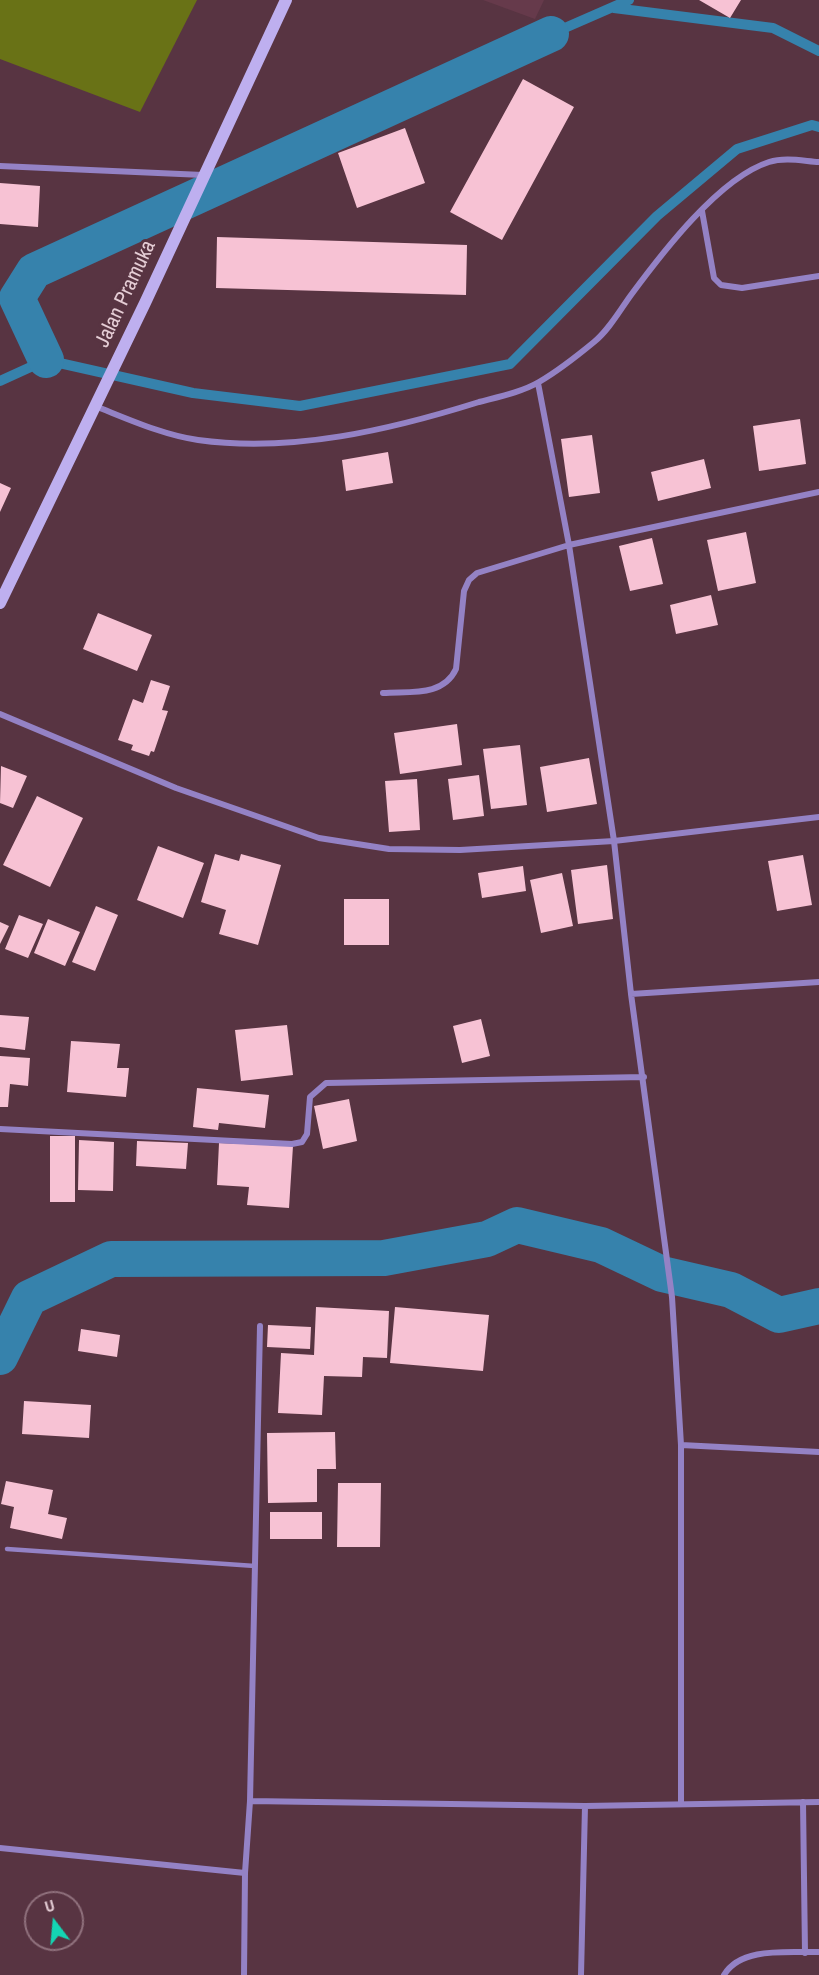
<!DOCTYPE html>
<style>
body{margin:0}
#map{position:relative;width:819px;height:1975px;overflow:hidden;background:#583442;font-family:"Archivo Narrow",sans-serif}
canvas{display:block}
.north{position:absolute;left:24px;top:1891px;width:60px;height:60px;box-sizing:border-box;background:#583442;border:2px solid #90717d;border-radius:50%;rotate:344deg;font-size:16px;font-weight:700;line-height:24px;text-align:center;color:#e5cdd5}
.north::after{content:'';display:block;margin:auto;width:21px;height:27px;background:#14d5b3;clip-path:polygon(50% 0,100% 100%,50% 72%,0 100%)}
</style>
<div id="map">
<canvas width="819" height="1975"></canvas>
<div class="north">U</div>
</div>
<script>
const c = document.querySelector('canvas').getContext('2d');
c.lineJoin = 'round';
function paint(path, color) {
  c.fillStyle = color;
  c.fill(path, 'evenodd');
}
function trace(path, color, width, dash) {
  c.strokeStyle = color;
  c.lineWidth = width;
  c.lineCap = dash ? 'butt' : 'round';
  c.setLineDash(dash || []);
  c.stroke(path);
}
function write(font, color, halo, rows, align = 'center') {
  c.font = font + ' "Archivo Narrow",sans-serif';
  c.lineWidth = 6;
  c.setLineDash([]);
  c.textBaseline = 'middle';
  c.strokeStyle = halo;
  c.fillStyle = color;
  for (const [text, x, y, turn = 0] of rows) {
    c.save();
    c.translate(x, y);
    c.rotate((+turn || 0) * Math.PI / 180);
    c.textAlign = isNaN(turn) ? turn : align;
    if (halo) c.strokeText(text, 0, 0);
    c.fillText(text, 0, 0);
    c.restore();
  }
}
paint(new Path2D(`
 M483,0H544L535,19Z`), '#663a4b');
paint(new Path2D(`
 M0,0H197L140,112L0,59Z`), '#697216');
trace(new Path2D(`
 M614,8L773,28L819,51
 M551,34L629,0
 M0,381L46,360L193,393L300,406L510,364L657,216L737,149L812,125L819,127`), '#3682ac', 10);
trace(new Path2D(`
 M46,360L17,298L34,271L551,34
 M0,1357L29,1298L111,1259L384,1258L487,1239L517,1225L601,1245L662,1274L731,1290L779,1315L819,1306`), '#3682ac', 36);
paint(new Path2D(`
 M699,0H741L730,18Z
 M523,79L574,107L502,240L450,212Z
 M405,128L425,183L357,208L338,153Z
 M0,183L40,186L38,227L0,224Z
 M217,237L467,245L466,295L216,288Z
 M800,419L806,464L759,471L753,426Z
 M592,435L600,493L569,497L561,439Z
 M388,452L393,483L346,491L342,460Z
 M704,459L711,488L658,501L651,472Z
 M0,483L11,488L0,512Z
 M746,532L756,583L718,591L707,540Z
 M652,538L663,584L630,591L619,546Z
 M711,595L718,625L676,634L670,605Z
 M98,613L152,635L137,671L83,649Z
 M151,680L170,686L162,710L168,711L154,752L151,751L149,756L131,750L133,745L118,740L133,699L143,703Z
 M457,724L462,765L400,774L394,733Z
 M520,745L527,805L491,809L483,749Z
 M589,758L597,804L547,812L540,767Z
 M1,766L27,776L13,808L0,803Z
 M479,775L484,816L453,820L448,779Z
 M417,779L420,830L389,832L385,781Z
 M37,796L83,818L50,887L3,865Z
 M158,846L204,863L183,918L137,900Z
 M215,854L239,861L241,854L281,865L258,945L219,934L226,910L201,902Z
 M803,855L812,905L777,911L768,861Z
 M607,865L613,919L578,924L571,870Z
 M523,866L526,891L482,898L478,873Z
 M562,873L573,926L541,933L530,880Z
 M344,899H389V945H344Z
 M96,906L118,915L95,971L72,962Z
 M19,915L43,924L28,958L5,949Z
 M48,919L80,932L65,966L34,953Z
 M0,922L9,926L0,944Z
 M0,1015L29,1017L25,1050L0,1047Z
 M481,1019L490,1056L462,1063L453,1026Z
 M287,1025L293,1075L241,1081L235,1030Z
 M71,1041L120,1044L117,1068H129L126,1097L67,1092Z
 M0,1056L30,1058L28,1086L10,1084L8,1107H0Z
 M197,1088L269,1095L265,1128L219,1123L218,1130L193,1127Z
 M349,1099L357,1141L323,1149L314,1106Z
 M50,1136H75V1202H50Z
 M79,1140L114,1142L113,1191L78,1190Z
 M137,1141L188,1143L186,1169L136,1166Z
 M219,1143L293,1146L289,1208L247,1205L249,1187L217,1185Z
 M316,1307L389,1311L387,1358L363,1357L362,1377L324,1376L322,1415L278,1413L281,1353L314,1355Z
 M395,1307L489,1315L483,1371L390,1363Z
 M268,1325L311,1327L310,1349L267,1347Z
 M81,1329L120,1335L117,1357L78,1351Z
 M24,1401L91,1405L89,1438L22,1434Z
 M335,1432L336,1469H317V1502L268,1503L267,1433Z
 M6,1481L53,1490L48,1514L67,1518L62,1539L10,1528L14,1507L1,1504Z
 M338,1483H381L380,1547H337Z
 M270,1512H322V1539H270Z`), '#f7c2d4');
trace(new Path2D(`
 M7,1549L255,1566`), '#9482c5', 4.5);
trace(new Path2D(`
 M0,166L203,175
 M702,211L714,278L721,285L742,288L819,276
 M538,383L569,545L614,841L631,994L672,1297L681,1445V1803
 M95,406C128,419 163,435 198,440C292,453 390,430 479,402C498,397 522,392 539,382C558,371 577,356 594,342C609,330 620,310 631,295C662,253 719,178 769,162C785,157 803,161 819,162
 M383,693C410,691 443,697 456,669L464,591L469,580L477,573L569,545L819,492
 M0,714L176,788L319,838L389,849L460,850L614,841L819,817
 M631,994L819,982
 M0,1129L292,1144L302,1142L307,1134L310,1097L326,1083L644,1077
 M681,1445L819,1452
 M250,1801L585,1806L819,1802
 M803,1802L805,1953
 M0,1848L245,1873
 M244,1975L245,1873L250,1801L260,1326
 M581,1975L585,1806
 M724,1975C741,1946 789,1953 819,1952`), '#9482c5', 6);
trace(new Path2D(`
 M0,603L145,303L286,0`), '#beafef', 12);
write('21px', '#e5cdd5', '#583442', [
 ["Jalan Pramuka",126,294,-65]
]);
</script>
